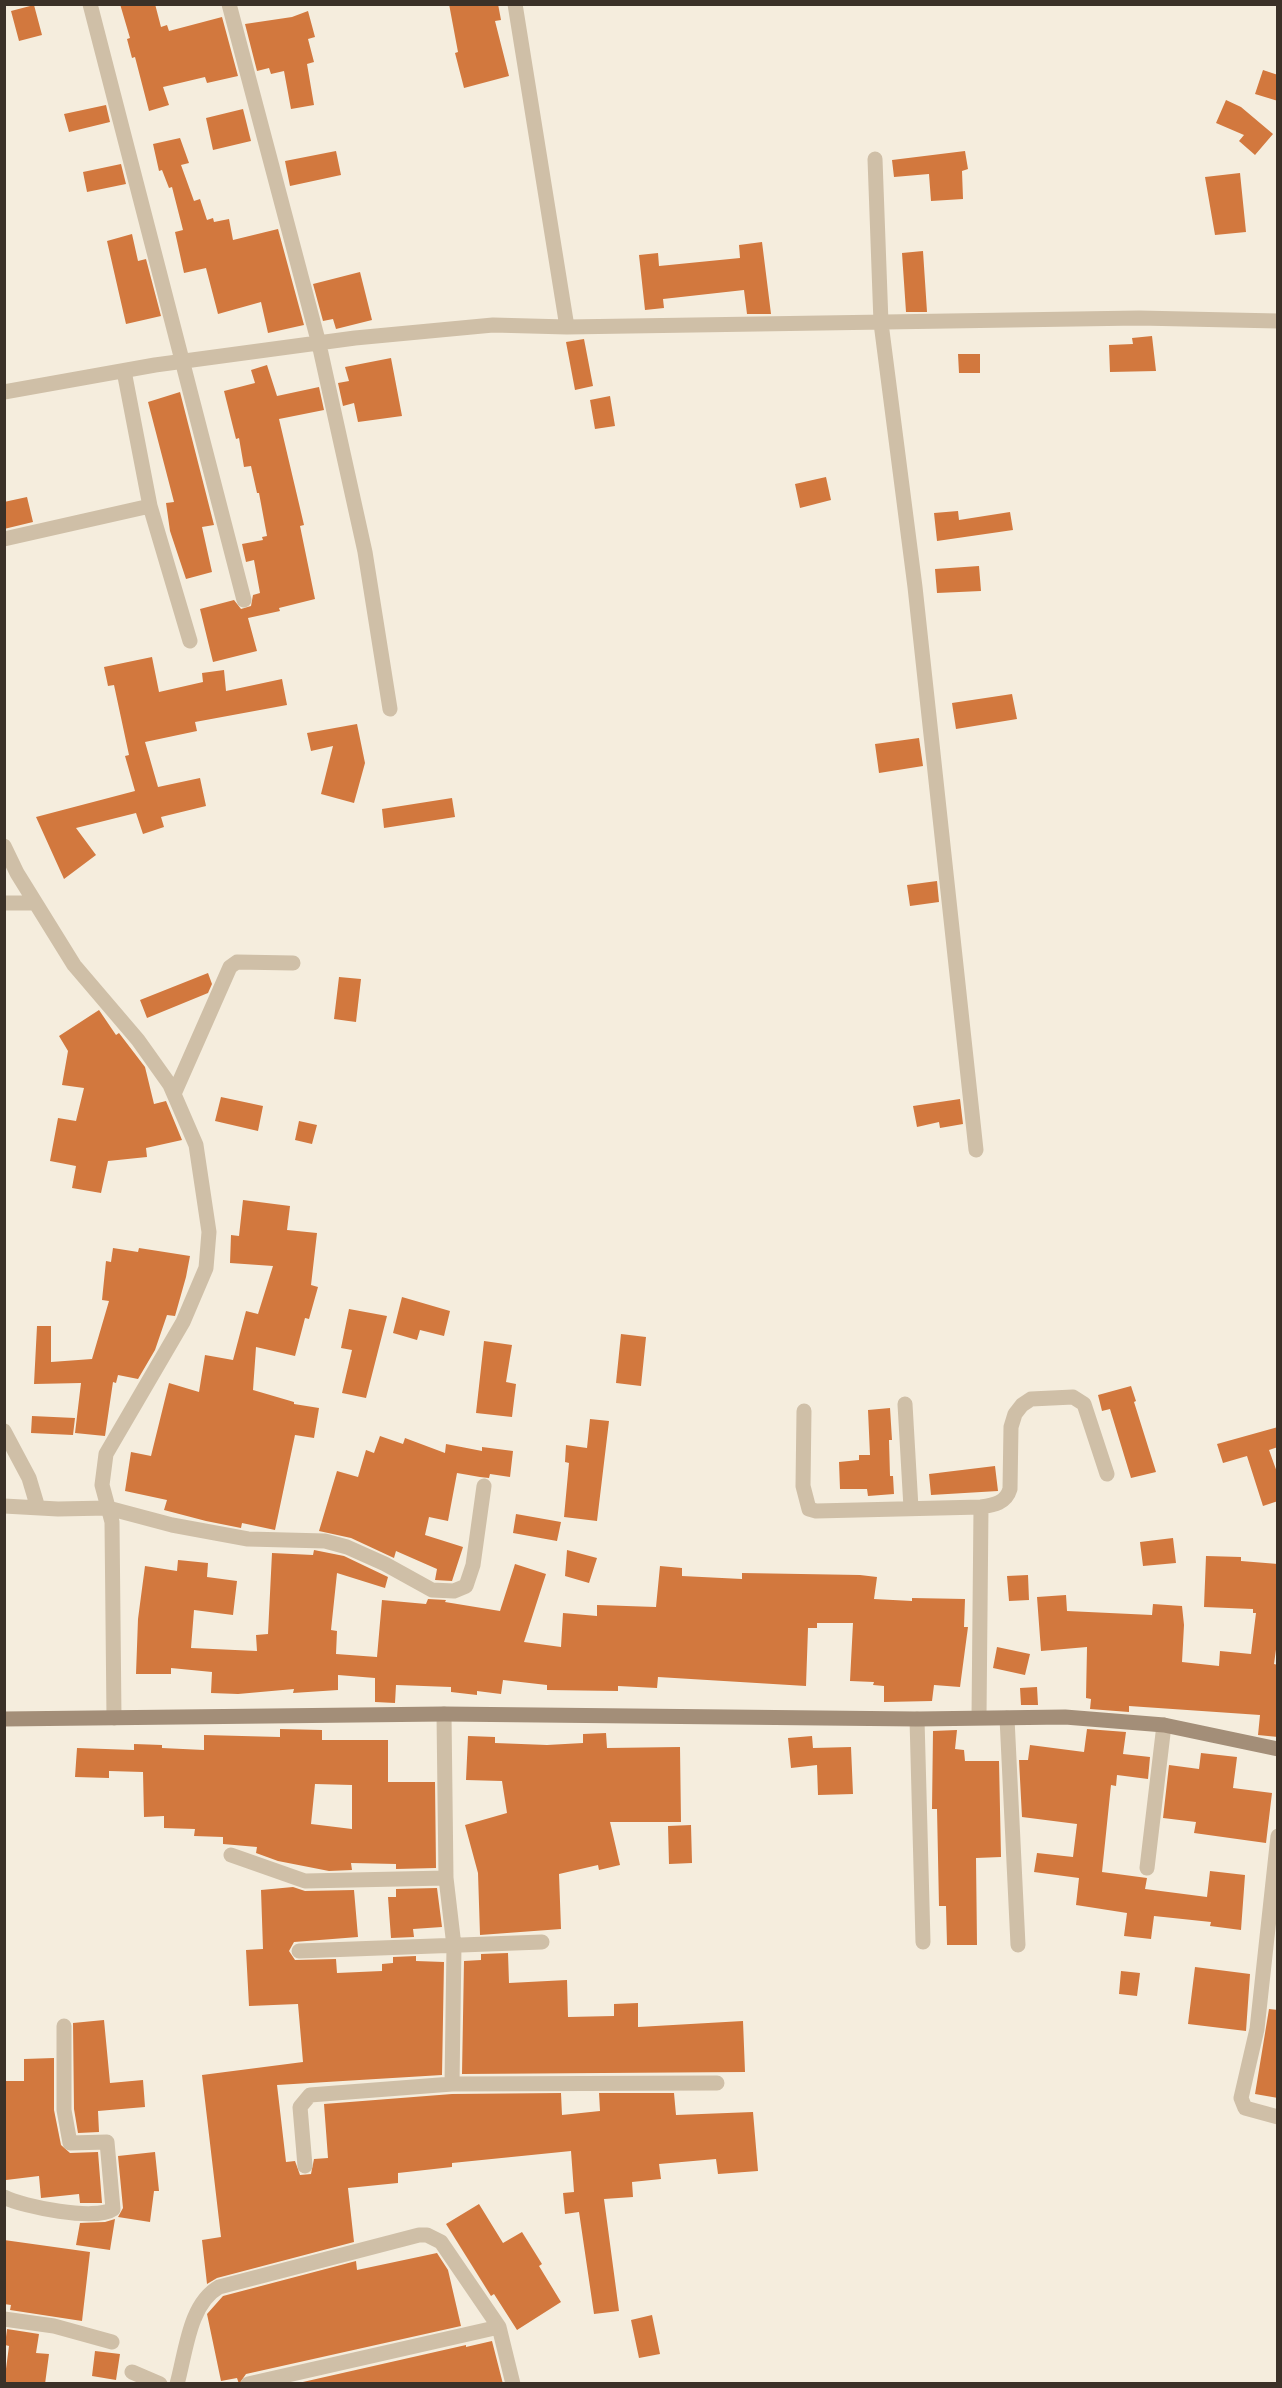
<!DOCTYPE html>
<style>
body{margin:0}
#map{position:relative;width:1282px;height:2388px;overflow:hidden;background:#f5eddd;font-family:"Sofia Sans Condensed",sans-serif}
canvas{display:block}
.frame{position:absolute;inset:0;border:6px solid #3b3128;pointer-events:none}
</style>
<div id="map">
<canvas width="1282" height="2388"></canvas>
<div class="frame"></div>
</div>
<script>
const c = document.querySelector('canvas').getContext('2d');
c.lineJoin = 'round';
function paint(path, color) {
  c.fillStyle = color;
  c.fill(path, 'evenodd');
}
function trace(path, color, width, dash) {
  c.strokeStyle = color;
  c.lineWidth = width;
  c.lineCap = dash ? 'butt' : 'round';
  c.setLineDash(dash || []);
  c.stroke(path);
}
paint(new Path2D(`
 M120,4H155L161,27L167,25L169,31L222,17L238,76L207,83L205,77L163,87L169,105L149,111L135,57L132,58L127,39L130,38Z
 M449,4H498L501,20L495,21L509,76L464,88L455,53L458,52Z
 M34,5L42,35L19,41L11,11Z
 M308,11L315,37L308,39L314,62L307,64L314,105L291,109L284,71L271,74L269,68L257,71L245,24L292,17Z
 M1263,70L1278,75V101L1255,94Z
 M1226,100L1241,107L1273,134L1255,155L1239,141L1244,135L1216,123Z
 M106,105L110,122L69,132L64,114Z
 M243,109L251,141L213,150L206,118Z
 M180,138L189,163L181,165L194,201L200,199L207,220L213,218L214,222L229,219L233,240L278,229L304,325L268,333L261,302L218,314L206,268L184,273L175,232L183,230L172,187L169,188L162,170L159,171L153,144Z
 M336,151L341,175L290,186L285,161Z
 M965,151L968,169L962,171L963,199L931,201L929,174L894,177L892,160Z
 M121,164L126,184L87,192L83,172Z
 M1240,173L1246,232L1215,235L1205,177Z
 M132,234L138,261L146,259L161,316L126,324L107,241Z
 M762,242L771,314H747L744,290L663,299L664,308L645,310L639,255L658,253L659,266L740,258L739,245Z
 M923,251L927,312H906L902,253Z
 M360,272L372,320L336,329L333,319L323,321L313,284Z
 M1152,336L1156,371L1110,372L1109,345L1133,344L1132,338Z
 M584,339L593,386L575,390L566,342Z
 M958,354H980V373H959Z
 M391,358L402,416L358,422L354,403L343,406L338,383L349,381L345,367Z
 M267,365L277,396L319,387L324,410L279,419L304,525L300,526L315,599L279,608L280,611L248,618L257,651L213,662L200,609L234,600L241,609L251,606L253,595L260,593L254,560L246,562L242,544L263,540L262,537L267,536L259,493H257L251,466L244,467L239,438L236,439L224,391L255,383L251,370Z
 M180,392L214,525L202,527L212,572L186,579L170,531L166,503L174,502L148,402Z
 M610,396L615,426L595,429L590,400Z
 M826,477L831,500L800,508L795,484Z
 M27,497L33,522L4,529V502Z
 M958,511L959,520L1010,512L1013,530L937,541L934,513Z
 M979,566L981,591L937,593L935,569Z
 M152,657L159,692L203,682L202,673L224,670L226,691L282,679L287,705L195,722L197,731L145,742L158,787L200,778L206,806L161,817L164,827L143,834L136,813L76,828L96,855L64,879L36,817L135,791L125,756L129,755L114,685L108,686L104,667Z
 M1012,694L1017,719L956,729L952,703Z
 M357,724L365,763L354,803L321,794L333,746L311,751L307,733Z
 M919,738L923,766L879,773L875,744Z
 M452,798L455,817L384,828L382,809Z
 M937,881L939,902L910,906L907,885Z
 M208,973L212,984L208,993L147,1018L140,1000Z
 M339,977L361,979L356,1022L334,1019Z
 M99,1010L116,1035L119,1033L145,1067L154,1104L166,1101L182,1140L146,1148L147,1157L108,1161L101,1193L72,1188L76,1166L50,1161L58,1118L76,1121L84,1088L62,1085L68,1051L59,1036Z
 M221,1097L263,1106L258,1131L215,1121Z
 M960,1099L963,1124L940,1128L939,1122L917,1127L913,1106Z
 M299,1121L317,1125L312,1144L295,1140Z
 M243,1200L290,1206L287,1230L317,1233L311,1285L318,1287L309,1319L305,1318L295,1356L256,1347L253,1390L294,1402V1404L319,1408L314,1438L295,1435L275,1530L242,1523L241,1528L206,1521L164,1510L167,1500L125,1491L131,1452L151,1456L169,1383L199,1392L205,1355L233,1360L246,1311L258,1314L273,1266L230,1263L231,1235L239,1236Z
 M113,1248L138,1252L139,1248L190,1256L186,1277L175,1316L167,1315L155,1350L138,1379L118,1375L116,1383L113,1382L105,1436L75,1433L81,1383L34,1384L37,1326H51V1362L92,1359L109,1301L102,1300L106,1261L111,1262Z
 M402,1297L450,1311L444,1336L420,1330L417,1340L393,1333Z
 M349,1309L387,1316L366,1398L342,1393L352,1350L341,1348Z
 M621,1334L646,1337L641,1386L616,1383Z
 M484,1341L512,1345L506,1382L516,1384L512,1417L476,1413Z
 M1131,1386L1136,1401L1134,1402L1156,1472L1131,1478L1110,1409L1102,1411L1098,1395Z
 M890,1408L892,1440H889L890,1476H893L894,1494L868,1496L867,1489H840L839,1462L859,1460V1455H870L868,1410Z
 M32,1416L75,1418L73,1435L31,1433Z
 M590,1419L609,1421L597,1521L564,1517L569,1463L565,1462L566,1445L587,1448Z
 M1278,1427V1447L1269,1450L1278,1475V1501L1263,1506L1247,1456L1223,1463L1217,1444Z
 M380,1436L403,1444L405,1438L445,1453L446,1444L482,1451V1447L513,1451L510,1477L490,1474L489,1478L480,1477L457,1473L448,1521L429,1517L425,1535L463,1547L452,1581L435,1580L437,1569L396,1551L394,1558L351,1538L319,1531L337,1471L358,1477L366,1450L374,1453Z
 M995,1466L998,1491L931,1495L929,1474Z
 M516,1514L561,1522L557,1541L513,1533Z
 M1173,1538L1176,1563L1143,1566L1140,1542Z
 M314,1550L344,1556L388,1577L385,1588L337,1573L331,1630L337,1631L336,1654L377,1657L382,1600L426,1604L428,1599L446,1600L445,1602L500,1611L515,1564L546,1574L524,1642L561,1647L563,1613L597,1616V1605L656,1607L660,1566L682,1568V1576L742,1579V1573L860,1575L877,1577L874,1599L912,1601V1598L965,1599L964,1627H968L960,1687L934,1685L932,1701L884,1702V1686L873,1685L874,1682L850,1681L853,1623H817V1628H808L806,1686L658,1677L657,1688L618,1686V1691L547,1690V1685L503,1680L501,1694L477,1691V1695L451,1692V1687L396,1685L395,1703L375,1702V1678L338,1675V1690L293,1693L294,1689L238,1694L211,1693L212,1672L171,1668V1674H136L138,1619L145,1566L177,1571L178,1560L208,1563L207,1577L237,1581L233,1615L194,1610L191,1648L257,1651L256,1635L268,1634L272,1553L313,1555Z
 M567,1550L597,1558L589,1583L565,1576Z
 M1206,1556L1241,1557V1561L1278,1564V1635L1274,1664L1278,1665V1737L1258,1735L1260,1715L1129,1706V1712L1090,1709L1091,1699L1086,1698L1087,1647L1041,1651L1037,1597L1066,1595L1067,1611L1152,1615L1153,1604L1182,1606L1184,1625L1182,1662L1219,1666L1220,1651L1251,1654L1256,1613H1253V1609L1204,1607Z
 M1028,1575L1029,1600L1009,1601L1007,1576Z
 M997,1647L1030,1654L1025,1675L993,1668Z
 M1037,1687L1038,1705H1021L1020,1688Z
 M280,1729L322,1730V1740H388V1782H435L436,1868L396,1869V1864L351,1863L352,1870L329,1871L278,1861L256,1853L257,1847L223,1844V1837L194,1836L195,1829L164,1828V1816L144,1817L143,1772L109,1771V1778L75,1777L77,1748L134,1750V1744L162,1745V1748L204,1750V1735L280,1737ZM315,1784L352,1785V1829L311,1824Z
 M1087,1729L1126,1732L1123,1754L1150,1757L1148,1779L1117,1775L1116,1786L1111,1785L1102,1872L1147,1878L1145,1889L1207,1897L1210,1871L1245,1875L1241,1930L1210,1926L1211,1922L1154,1916L1151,1939L1124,1936L1127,1913L1076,1905L1079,1878L1034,1872L1037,1853L1073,1857L1077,1824L1022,1817L1019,1760H1028L1030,1745L1084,1752Z
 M957,1730L955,1749L964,1750L965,1761H999L1001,1857L976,1858L977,1945H947L946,1906H939L937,1809H932L933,1731Z
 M606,1733L607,1748L680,1747L681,1822H610L620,1865L599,1870L598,1865L559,1874L561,1929L480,1935L478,1873L465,1825L507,1813L502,1781L466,1780L468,1736L495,1737V1743L547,1745L583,1743V1734Z
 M812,1736L813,1748L851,1747L853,1794L818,1795L817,1765L791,1768L788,1738Z
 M1201,1753L1237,1757L1233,1788L1272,1793L1266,1843L1194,1833L1196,1822L1163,1818L1169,1765L1199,1769Z
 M691,1825L692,1863L669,1864L668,1826Z
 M293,1887L305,1891L354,1890L358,1937L294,1942L289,1951L295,1960L336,1959L337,1973L382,1971V1964L393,1963V1957L416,1956V1961L444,1962L442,2075L277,2085L286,2162L295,2161L300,2175L311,2174L314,2159L328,2158L324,2104L452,2094L561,2093L562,2115L600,2111L599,2093H674L676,2115L753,2112L758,2171L718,2174L716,2159L659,2164L661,2179L632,2182L633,2197L604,2199L619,2311L594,2314L579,2212L565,2214L563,2193L574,2192L571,2151L452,2163V2167L398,2173V2183L348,2188L354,2242L217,2278L207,2284L202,2240L221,2237L202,2075L303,2062L298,2004L249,2006L246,1950L263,1949L261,1890Z
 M437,1888L442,1927L413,1929L414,1937L391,1938L388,1897H396V1889Z
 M508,1953L509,1983L567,1980L568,2017L614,2016V2004L638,2003V2027L743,2021L745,2072L462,2074L464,1961L481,1960V1954Z
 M1195,1967L1250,1974L1246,2031L1188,2024Z
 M1121,1971L1140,1973L1137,1996L1119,1994Z
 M1269,2009L1278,2010V2098L1255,2094Z
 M104,2020L110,2083L143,2080L145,2107L98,2111L99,2132L78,2133L74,2109L73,2023Z
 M54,2058V2110L61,2145L70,2153L98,2152L102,2203H80L79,2194L41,2198L39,2176L6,2180L4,2081H24V2059Z
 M155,2152L159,2191H154L150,2222L118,2217L123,2208L118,2156Z
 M479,2204L503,2243L522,2232L542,2264L539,2266L561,2302L517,2330L494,2294L491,2296L446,2224Z
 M115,2219L110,2250L76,2245L80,2223L105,2222Z
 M4,2240L90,2252L82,2321L10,2310L11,2305L4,2304Z
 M437,2253L448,2270L461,2326L246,2374L239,2384L237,2378L221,2381L207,2314L223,2296L356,2261L357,2270Z
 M652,2315L660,2354L639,2358L631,2320Z
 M7,2329L39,2334L36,2353L49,2354L45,2384H4L9,2346L5,2345Z
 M492,2341L503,2384H294L466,2345V2347Z
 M95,2351L120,2354L116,2380L92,2376Z`), '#d2783e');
trace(new Path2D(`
 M90,4L244,600
 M229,4L319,344L365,552L390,709
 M515,4L567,327
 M875,159L881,323L915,587L976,1150
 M124,371L150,506L190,641
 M4,392L155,365L355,338L493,325L567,327L1139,318L1278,321
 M4,539L150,506
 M4,846L17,873L74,965L138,1040L170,1085L196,1145L209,1232L206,1268L183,1322L106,1454L102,1485L112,1522L114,1718
 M4,903H35
 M174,1094L230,967L237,962L293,963
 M905,1404L911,1508
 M804,1411L803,1486L809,1509L816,1511L981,1507C994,1505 1006,1503 1010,1489L1011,1427L1015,1414L1022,1405L1031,1399L1073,1397L1084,1404L1107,1474
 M4,1431L29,1478L38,1508
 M4,1506L58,1509L108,1508L172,1525L248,1539L325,1541L347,1547L385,1564L432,1590L454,1591L466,1586L473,1565L484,1486
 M444,1714L446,1878L454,1946L452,2084
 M979,1717L981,1507
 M1007,1718L1018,1945
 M917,1719L923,1942
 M1278,1836L1257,2029L1241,2098L1245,2108L1278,2117
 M231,1855L305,1881L446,1878
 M1147,1868L1164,1725
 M299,1951L542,1942
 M305,2166L300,2107L310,2095L452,2084L717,2083
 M4,2197C23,2207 96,2221 113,2209L107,2142L70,2143L64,2110V2026
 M4,2319L54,2326L112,2342
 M132,2372L160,2384
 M177,2384C186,2352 189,2304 219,2287L419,2235H427L441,2242L499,2327L513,2384
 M248,2384L499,2327`), '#cfbfa7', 15);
trace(new Path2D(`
 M4,1719L444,1714L917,1719L1065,1717L1164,1725L1278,1749`), '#a38e78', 15);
</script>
